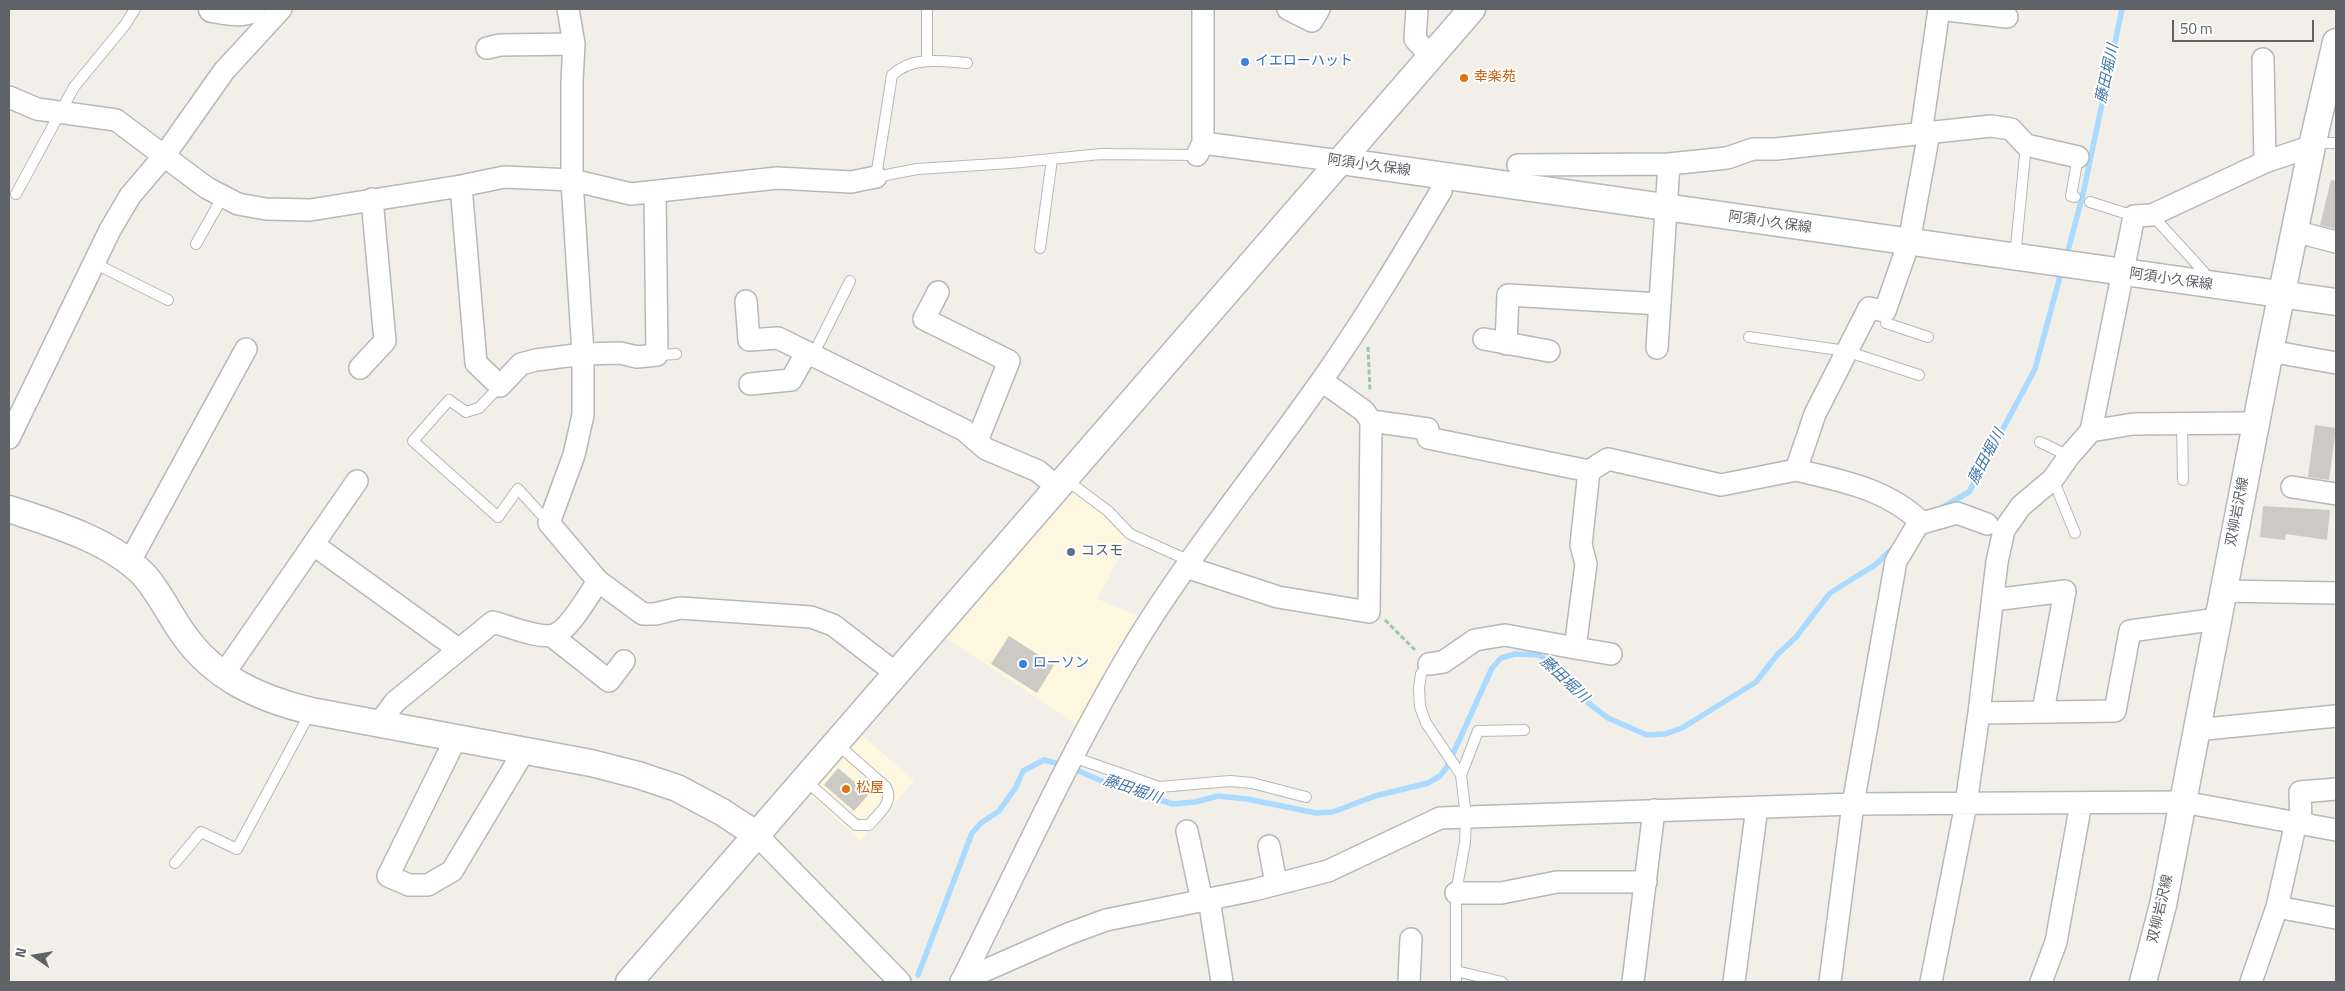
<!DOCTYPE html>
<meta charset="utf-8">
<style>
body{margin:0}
#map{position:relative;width:2345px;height:991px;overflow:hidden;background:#f1efe8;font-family:"Titillium Web",sans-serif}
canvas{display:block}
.frame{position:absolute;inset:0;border:10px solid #5f6368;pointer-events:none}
.north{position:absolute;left:10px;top:931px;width:50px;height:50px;-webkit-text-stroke:4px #fff;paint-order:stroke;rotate:283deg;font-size:14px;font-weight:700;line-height:20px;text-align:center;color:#5f6368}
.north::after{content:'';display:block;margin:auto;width:18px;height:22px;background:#5f6368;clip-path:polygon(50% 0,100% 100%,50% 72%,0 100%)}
.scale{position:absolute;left:2172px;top:20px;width:142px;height:22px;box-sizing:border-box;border:2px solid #5f6368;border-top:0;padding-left:6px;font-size:15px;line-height:18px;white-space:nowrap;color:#5f6368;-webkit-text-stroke:4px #fff;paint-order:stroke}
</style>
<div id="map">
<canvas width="2345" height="991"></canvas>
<div class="frame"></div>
<div class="north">N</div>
<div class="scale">50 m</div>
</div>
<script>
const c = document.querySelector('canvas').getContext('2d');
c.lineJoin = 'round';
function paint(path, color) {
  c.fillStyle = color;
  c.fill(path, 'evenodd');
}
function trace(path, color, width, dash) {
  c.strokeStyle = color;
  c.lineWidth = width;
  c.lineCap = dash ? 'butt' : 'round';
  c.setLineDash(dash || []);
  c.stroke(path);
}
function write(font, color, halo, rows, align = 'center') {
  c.font = font + ' "Titillium Web","Noto Sans JP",sans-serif';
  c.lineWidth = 4;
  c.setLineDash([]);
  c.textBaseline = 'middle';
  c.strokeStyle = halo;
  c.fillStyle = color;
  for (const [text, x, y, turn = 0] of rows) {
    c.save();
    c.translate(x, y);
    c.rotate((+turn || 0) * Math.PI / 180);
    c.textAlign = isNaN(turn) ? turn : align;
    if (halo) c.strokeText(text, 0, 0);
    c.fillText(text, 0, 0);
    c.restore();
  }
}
paint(new Path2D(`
 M1073,491L1106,514L1129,540L1097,599L1141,617L1104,676L1080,727L946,638Z
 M861,734L914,781L861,841L809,794Z`), '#fef7e0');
trace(new Path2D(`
 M2066,258L2083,194L2122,9
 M1943,507L1969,492L2035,369L2062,269
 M1072,768L1111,785L1173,804L1195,802L1218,796L1247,799L1316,813L1333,812L1375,796L1428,783L1440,776L1447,767L1492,668L1501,658L1515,654L1539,655L1550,664L1565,685L1608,718L1647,735L1665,734L1682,728L1756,682L1777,655L1796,637L1830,593L1875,565L1892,549
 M918,975L972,833L981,823L999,811L1016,787L1023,771L1044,760L1063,765`), '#aadaff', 5.5);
paint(new Path2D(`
 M2331,180L2336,181V229L2320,225Z
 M2315,425L2336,428L2329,480L2308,477Z
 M2263,506L2330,510L2327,540L2286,534L2285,540L2260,537Z
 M1009,636L1054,665L1037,693L991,664Z
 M838,768L869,794L854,811L824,785Z`), '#cccac5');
const service = new Path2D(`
 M927,9V61
 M967,63C941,61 912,56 892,75L876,177L917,169L1011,163L1101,154L1197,155
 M2313,146L2324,143H2336
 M16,194L74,87L125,25L135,9
 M2075,197L2071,196L2078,157
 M2090,202L2134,216
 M2152,215L2204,272
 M196,244L223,196
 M1040,248L1052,159
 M2015,257L2026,145
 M94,263L168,300
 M1885,311L1886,323L1928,337
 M1749,337L1846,351L1919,375
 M657,355L676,354
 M813,355L850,281
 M500,386L479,408L466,412L449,400L413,441L498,517L518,489L549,523
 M2182,424L2183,480
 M2040,442L2069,456
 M1065,479L1108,511L1130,534L1190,561
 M2053,479L2075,533
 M1429,664L1421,674L1419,688L1420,707L1426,723L1461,775L1466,817L1465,842L1456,893V982
 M1073,757L1159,787L1230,781L1252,783L1306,797
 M1461,775L1478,731L1524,730
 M805,780L856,825H869C879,813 894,803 886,787L836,743
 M175,863L201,832L237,849L311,711
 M1456,971L1502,982`);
const minor = new Path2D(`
 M568,9L574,44L572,81V180L583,354V415L574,455L549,523L598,581
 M1288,9L1312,21L1319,9
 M1417,9L1415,39L1431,57
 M487,48L500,45L574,44
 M2263,59L2265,162
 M9,97L37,109L116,120L207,188L238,204L266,209L310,210L461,186L504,177L572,180L631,194L777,178L851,182L876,177
 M1921,134L1939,9L2007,17
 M1203,143L1340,161
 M1197,155L1203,143V9
 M1518,165L1669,164L1727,158L1753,149H1776L1991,126L2011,129L2026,145L2078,157
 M461,186L476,363L500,386L521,364L536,360L583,354L620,353L637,357L657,355L655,192
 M2294,231L2336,242
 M938,292L924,319L1009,361L977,441
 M746,301L749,340L778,338L964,430L986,449L1038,471L1058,488
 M1484,339L1549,351
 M1506,344L1508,295L1660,304
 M1657,348L1669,164
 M2270,351L2336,363
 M360,368L385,341L372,199
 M750,384L791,380L807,352
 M1371,421L1428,429V438L1589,471
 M2091,431L2133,424L2256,423
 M9,438L110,230L130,196L164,156L224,71L281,9
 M1796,470C1842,481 1888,489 1922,523L1957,513L1987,524
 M2292,487L2336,494
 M314,545L458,649
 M129,563L246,349
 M1186,567L1278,597L1369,612L1371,421L1364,411L1322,381
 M2223,591L2336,593
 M1993,600L2065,591L2043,711
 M552,636L609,681L624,661
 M1575,648L1611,654
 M1429,664L1443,662L1475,640L1505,635L1575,648L1586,564L1581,545L1589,471L1608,459L1721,485L1796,470L1815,414L1869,308L1885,311L1909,242L1929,133
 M223,675L357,481
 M1979,713L2115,711L2130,631L2218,619
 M380,722L395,702L493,622C508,626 539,639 554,635C569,630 589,595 598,581L643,614H655L680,608L811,617L833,625L897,674
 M2196,730L2336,716
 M456,738L388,876L409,885H428L452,871L524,751
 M2301,823L2300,792L2336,789
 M1187,831L1202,901
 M757,835L900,982
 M1269,846L1276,883
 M1456,893H1501L1557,882H1646
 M1209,899L1222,982
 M2277,907L2336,918
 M961,981L1068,934L1106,920L1254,890L1328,871L1440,818L1853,804L2183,802L2336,830
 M961,982C1020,865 1074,743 1143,631C1198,544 1263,464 1322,380C1365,319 1403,255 1441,191
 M1409,982L1411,939
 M1633,982L1654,810
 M1734,982L1757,807
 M1830,982L1853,804L1896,561L1917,526L1922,523
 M1931,982L1966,804L1979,713L1997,562L2004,530L2021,506L2053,479L2069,456L2091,431L2134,216L2152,215L2265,162L2312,146
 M2041,982L2056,942L2081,803
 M2251,982L2277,907L2296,822`);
const tertiary = new Path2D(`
 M212,9C224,11 241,15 252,9
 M1340,161L2336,302
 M9,509C54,524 110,540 144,575C160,593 170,616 184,635C215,679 261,699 311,711L591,763L638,775L677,788L722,812L757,835
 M629,982L1472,9
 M2143,982L2163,905L2270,351L2312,146L2336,42`);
trace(service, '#b5b8bc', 12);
trace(minor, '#b5b8bc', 24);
trace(tertiary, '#b5b8bc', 29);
trace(new Path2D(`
 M1368,347L1370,390
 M1385,620L1416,651`), '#9cc7a9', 3, [5, 2.5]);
trace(service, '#fff', 10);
trace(minor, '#fff', 21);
trace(tertiary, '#fff', 26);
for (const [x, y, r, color] of [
 [1245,62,5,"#3f7fe0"],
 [1464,78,5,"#e8710a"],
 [1071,552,5,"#5c6f8a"],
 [1023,664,5,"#3f7fe0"],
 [846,789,5,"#e8710a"]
]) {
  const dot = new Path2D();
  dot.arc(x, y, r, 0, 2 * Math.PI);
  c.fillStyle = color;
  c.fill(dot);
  trace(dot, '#fff', 2);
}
write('14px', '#366cbe', '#fff', [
 ["イエローハット",1255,62],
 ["ローソン",1033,664]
], 'left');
write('14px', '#c56008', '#fff', [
 ["幸楽苑",1474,78],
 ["松屋",856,789]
], 'left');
write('14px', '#5f6368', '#fff', [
 ["阿須小久保線",1369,166,8],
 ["阿須小久保線",1770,223,8],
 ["阿須小久保線",2171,280,8],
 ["双柳岩沢線",2238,512,-79],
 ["双柳岩沢線",2161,909,-77]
]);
write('14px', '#4e5e75', '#fff', [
 ["コスモ",1081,552]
], 'left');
write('italic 15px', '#4174aa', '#fff', [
 ["藤田堀川",2108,74,-78],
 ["藤田堀川",1987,457,-62],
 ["藤田堀川",1564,680,43],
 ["藤田堀川",1132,790,19]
]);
</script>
